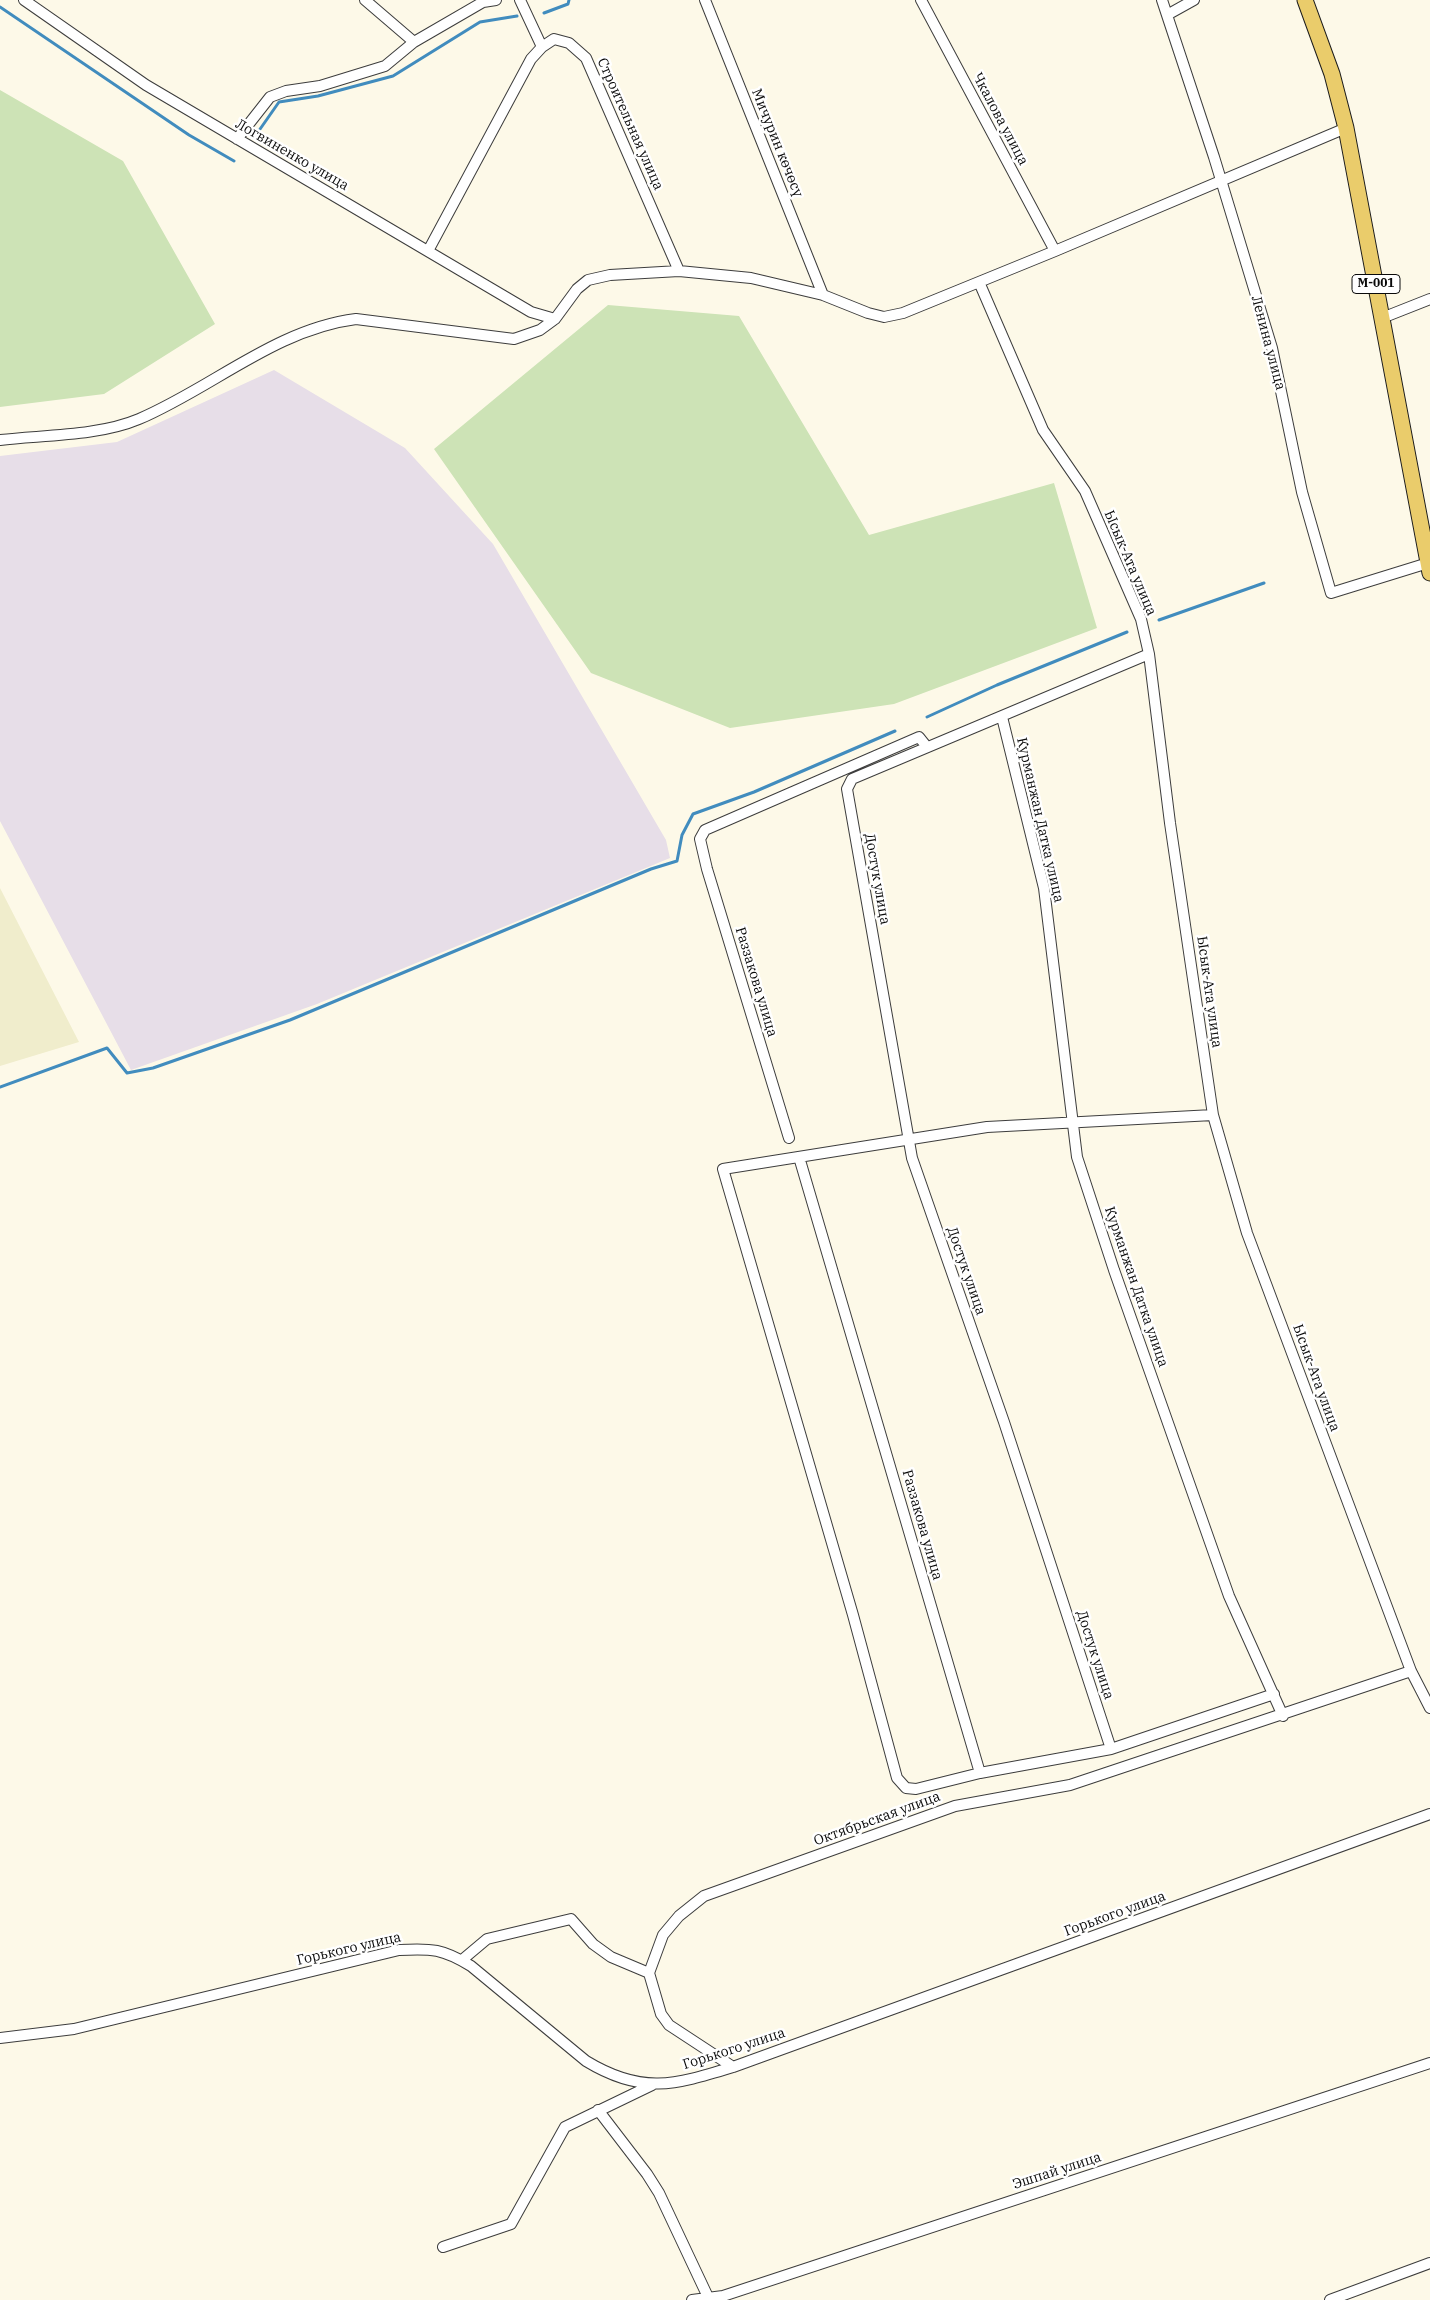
<!DOCTYPE html>
<meta charset="utf-8">
<style>
body{margin:0}
canvas{display:block;background:#fdf9e8}
</style>
<canvas width="1430" height="2300"></canvas>
<script>
const c = document.querySelector('canvas').getContext('2d');
c.lineJoin = 'round';
function paint(path, color) {
  c.fillStyle = color;
  c.fill(path, 'evenodd');
}
function trace(path, color, width, dash) {
  c.strokeStyle = color;
  c.lineWidth = width;
  c.lineCap = dash ? 'butt' : 'round';
  c.setLineDash(dash || []);
  c.stroke(path);
}
function write(font, color, halo, rows, align = 'center') {
  c.font = font + ' "IBM Plex Serif",serif';
  c.lineWidth = 5;
  c.setLineDash([]);
  c.textBaseline = 'middle';
  c.strokeStyle = halo;
  c.fillStyle = color;
  for (const [text, x, y, turn = 0] of rows) {
    c.save();
    c.translate(x, y);
    c.rotate((+turn || 0) * Math.PI / 180);
    c.textAlign = isNaN(turn) ? turn : align;
    if (halo) c.strokeText(text, 0, 0);
    c.fillText(text, 0, 0);
    c.restore();
  }
}
paint(new Path2D(`
 M274,370L405,448L493,544L666,840L670,858L317,1004L131,1070L0,821V456L117,442Z`), '#e7dee8');
paint(new Path2D(`
 M0,888L79,1042L0,1066Z`), '#f0edcc');
paint(new Path2D(`
 M0,90L123,161L215,324L104,394L0,407Z
 M608,305L739,316L869,535L1054,483L1097,628L894,704L730,728L591,673L434,449Z`), '#cde3b6');
trace(new Path2D(`
 M0,7L189,135L234,161
 M544,13L568,4L569,0
 M258,132L279,102L318,96L393,76L480,22L517,16
 M1159,620L1264,583
 M927,717L997,685L1127,632
 M0,1087L107,1048L127,1073L153,1068L290,1020L651,869L677,861L682,835L693,814L754,792L895,731`), '#418cbe', 3);
const street = new Path2D(`
 M24,0L146,85L531,312L555,319
 M520,0L542,47
 M705,0L823,295
 M921,0L1055,251
 M1162,0L1214,157L1272,348L1302,492L1331,593L1428,563
 M1167,15L1194,0
 M414,42L483,2L496,0
 M237,139L270,97L286,91L320,86L385,66L414,42L365,0
 M428,251L531,59L542,47L554,39L569,43L586,58L679,271
 M979,282L1043,430L1085,491L1141,619L1149,654L1170,823L1213,1115L1247,1233L1411,1671L1430,1708
 M1382,318L1430,299
 M0,440C44,435 99,436 139,419C212,388 276,329 356,319L514,339L540,330L555,319L577,289L588,280L610,275L679,271L751,278L823,295L868,313L884,317L903,313L1055,251L1346,128
 M1002,717L1044,888L1077,1157L1114,1270L1229,1596L1283,1716
 M789,1138L707,869L700,839L705,830L919,737L927,747
 M799,1157L980,1773L1111,1749L1274,1694
 M1111,1749L1004,1422L912,1158L847,789L852,779L1149,654
 M980,1773L916,1789L906,1788L897,1778L853,1615L723,1169L987,1127L1213,1115
 M462,1960L487,1939L571,1919L593,1944L611,1957L649,1973
 M0,2038L74,2029L399,1950C432,1948 443,1949 471,1966L586,2061C642,2095 674,2085 733,2067L1430,1814
 M733,2067L669,2025L661,2014L649,1973L663,1935L679,1916L704,1896L955,1806L1070,1785L1411,1671
 M598,2110L647,2174L659,2193L708,2297
 M443,2247L511,2224L565,2127L652,2085
 M692,2300L723,2296L1430,2063
 M1330,2300L1430,2263`);
const primary = new Path2D(`
 M1305,0L1332,74L1346,128L1430,573`);
trace(street, '#3d3d3d', 12);
trace(primary, '#1b1b1b', 17);
trace(street, '#fff', 10);
trace(primary, '#eacc6b', 15);
for (const [x, y, w] of [
 [1376,284,48]
]) {
  const box = new Path2D();
  box.roundRect(x - w / 2, y - 9.5, w, 19, 4);
  c.fillStyle = '#fff';
  c.fill(box);
  trace(box, '#0a0a0a', 1);
}
write('bold 12px', '#0a0a0a', null, [
 ["М-001",1376,284]
]);
write('14px', '#0a0a0a', '#fff', [
 ["Чкалова улица",1000,119,62],
 ["Строительная улица",630,124,66],
 ["Мичурин көчөсү",777,143,68],
 ["Логвиненко улица",292,155,30],
 ["Ленина улица",1268,343,75],
 ["Ысык-Ата улица",1130,563,67],
 ["Курманжан Датка улица",1040,820,77],
 ["Достук улица",877,879,80],
 ["Раззакова улица",756,982,73],
 ["Ысык-Ата улица",1209,992,82],
 ["Достук улица",966,1271,71],
 ["Курманжан Датка улица",1136,1287,71],
 ["Ысык-Ата улица",1316,1378,70],
 ["Раззакова улица",922,1525,74],
 ["Достук улица",1095,1655,72],
 ["Октябрьская улица",877,1819,-20],
 ["Горького улица",1115,1914,-20],
 ["Горького улица",349,1949,-13],
 ["Горького улица",734,2049,-18],
 ["Эшпай улица",1057,2171,-18]
]);
</script>
